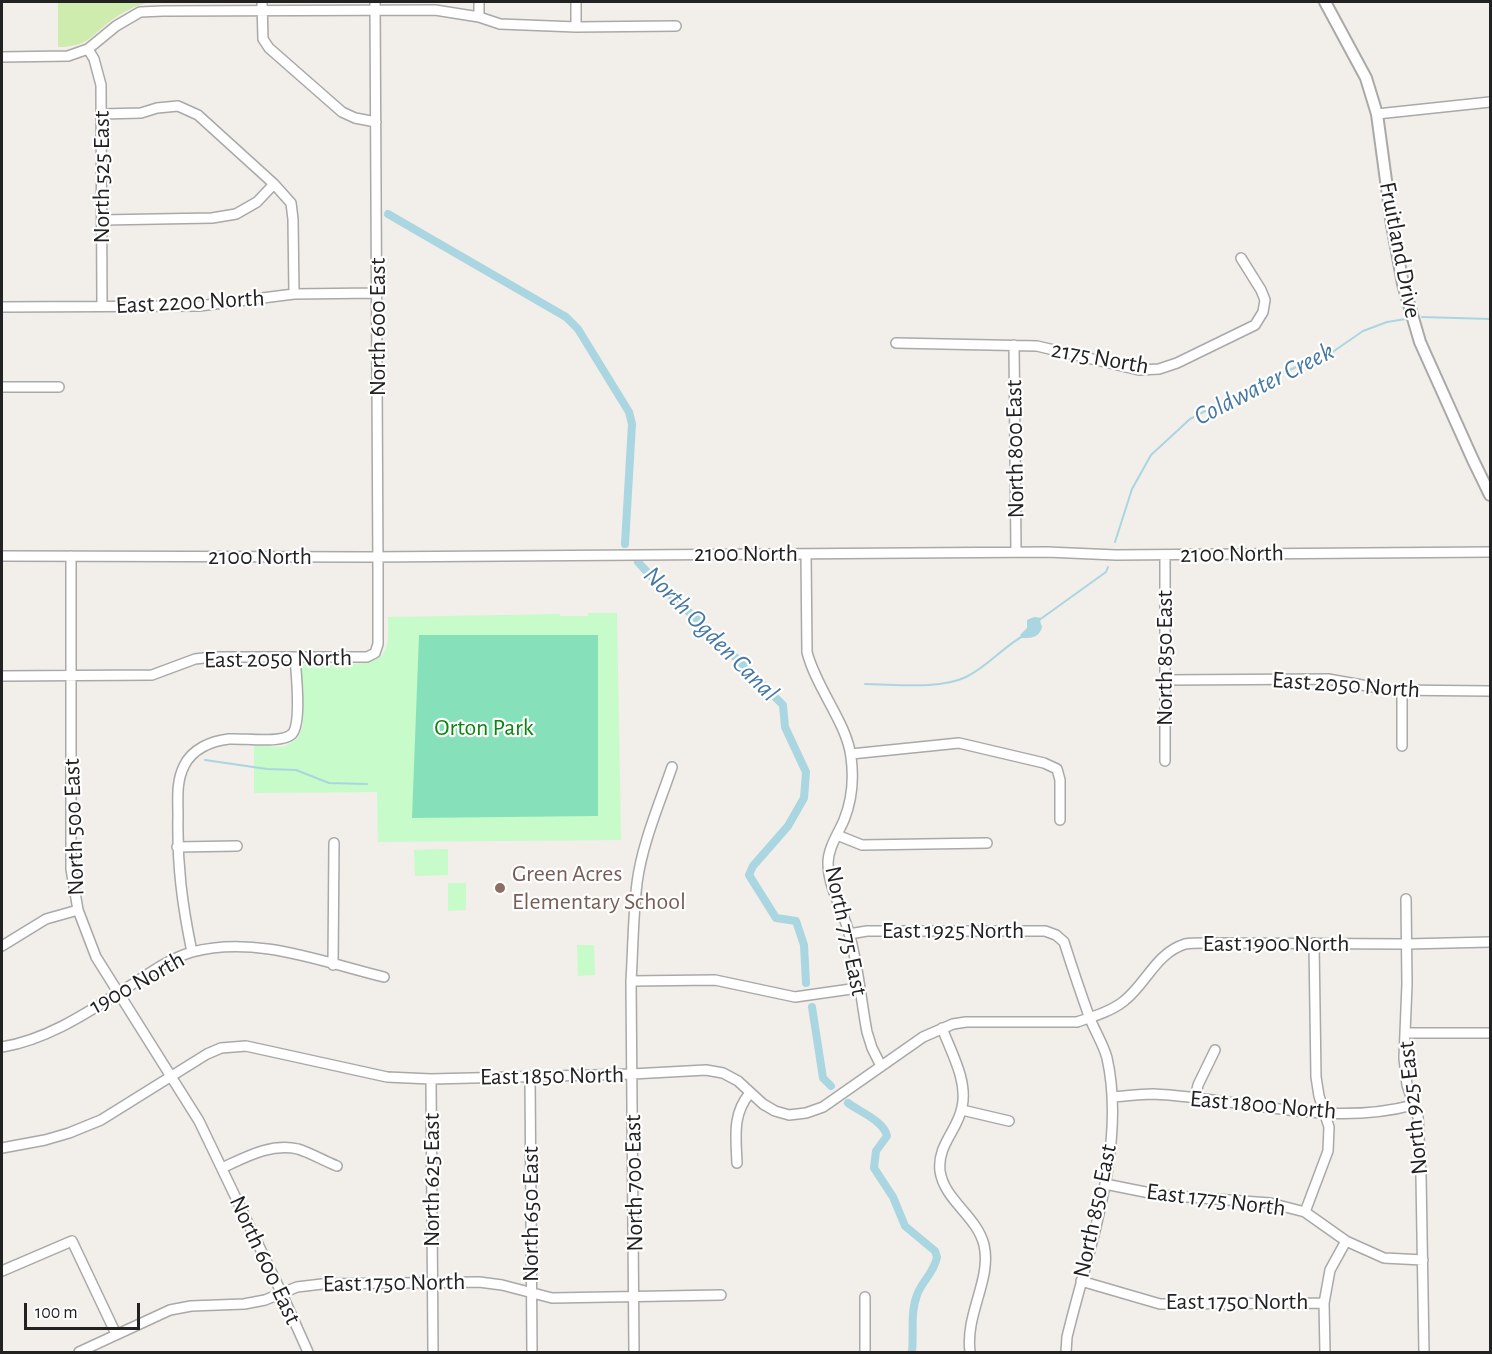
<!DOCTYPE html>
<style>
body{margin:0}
#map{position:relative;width:1492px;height:1354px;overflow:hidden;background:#f2eee9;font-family:"Alegreya Sans",sans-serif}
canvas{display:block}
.frame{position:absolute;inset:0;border:3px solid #222;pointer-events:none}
.scale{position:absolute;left:24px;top:1303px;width:116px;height:27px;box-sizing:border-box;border:3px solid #222;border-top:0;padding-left:8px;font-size:18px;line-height:21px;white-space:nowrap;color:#222;-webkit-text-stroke:4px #fff;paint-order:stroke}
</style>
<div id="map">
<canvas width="1492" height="1354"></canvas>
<div class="frame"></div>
<div class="scale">100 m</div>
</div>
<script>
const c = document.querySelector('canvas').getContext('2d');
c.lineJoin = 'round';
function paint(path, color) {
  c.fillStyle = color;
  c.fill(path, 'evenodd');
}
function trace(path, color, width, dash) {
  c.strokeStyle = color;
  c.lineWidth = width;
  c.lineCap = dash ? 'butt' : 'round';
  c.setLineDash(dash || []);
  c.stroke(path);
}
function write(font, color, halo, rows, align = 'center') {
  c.font = font + ' "Alegreya Sans",sans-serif';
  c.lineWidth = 4.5;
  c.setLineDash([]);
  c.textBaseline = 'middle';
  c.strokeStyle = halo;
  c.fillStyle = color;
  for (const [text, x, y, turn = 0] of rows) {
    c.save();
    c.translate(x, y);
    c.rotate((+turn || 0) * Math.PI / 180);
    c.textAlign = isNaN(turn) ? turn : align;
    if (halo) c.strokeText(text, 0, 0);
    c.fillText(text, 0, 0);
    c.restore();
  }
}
paint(new Path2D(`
 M58,2H151C135,5 121,13 108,23C89,38 86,47 58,47Z`), '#cfecaf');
paint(new Path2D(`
 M588,613H617L621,840L378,842L377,792L254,793V746L284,747L298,738L303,726L300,665C317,664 374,669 383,654C390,644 388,629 388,617L560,614V616H588Z
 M448,849V875L415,876L414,850Z
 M448,883H466V910L448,911Z
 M577,945H594L595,975L578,976Z`), '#c7fbc9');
paint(new Path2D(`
 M419,635H598V816L412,818Z`), '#86e1ba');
paint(new Path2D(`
 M1034,617L1043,618L1040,621L1042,627C1039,638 1031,638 1022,638L1020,635L1027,628V620Z`), '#a9d6e0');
trace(new Path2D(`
 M1422,317L1490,319
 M1115,542L1132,489L1151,455L1190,419L1209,409L1240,399L1273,377L1334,351L1363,331L1387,322L1406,319
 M1042,618L1106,572L1108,567
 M865,684C894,684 939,690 966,677C987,667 1003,647 1023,636
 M205,760L267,769L296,770L329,783L367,784`), '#a9d6e0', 2);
trace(new Path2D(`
 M388,214L566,317L578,329L629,412L632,424L625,544
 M638,562L660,586L700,622L783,705L785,727L806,772L804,798L788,826L753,866L749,875L776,918L796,921L804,945L806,983
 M812,1007L823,1078L831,1086
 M848,1103C860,1112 884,1121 887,1136L876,1151L874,1168L893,1197L905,1226L935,1251L937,1257C934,1273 922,1281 917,1295C910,1313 914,1334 912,1352`), '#a9d6e0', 8);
const minor = new Path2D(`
 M262,2L263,39L269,48L342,112L355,118L376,122
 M479,2V17
 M576,2V27
 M88,49L94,59L101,85L102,306
 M2,57L68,56L88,49L116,26L140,12L163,11L435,10L479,17L500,24L576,27L676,26
 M102,114L141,113L157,108L178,106L198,115L274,184L291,203L293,219L294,294
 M1377,114L1490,102
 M102,220L212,218L236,214L257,202L274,184
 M2,307L199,306L294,294L378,293
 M896,343L1037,346L1139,370L1159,369L1177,363L1255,325L1263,312L1265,300L1261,290L1241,258
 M1014,345L1016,552
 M2,387H59
 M806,554L807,652C816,688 847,723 851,757C854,779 852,800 844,820C838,834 828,848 828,863C828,887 843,910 849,933C858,963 861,1001 867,1032L872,1048L881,1066
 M1165,555V761
 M2,556L368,557L1047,552L1116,555L1490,552
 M71,556V869L78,910L96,957L199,1121L282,1294L308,1352
 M2,676L152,675L195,659L212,657H367L375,653L378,644V570L375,2
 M1166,680L1328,679L1390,690L1490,691
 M1402,746V690
 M851,754L959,743L1044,763L1057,769L1060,780V820
 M837,835L862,845L987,843
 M177,847L237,846
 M1406,899L1407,984L1404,1058L1407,1085L1418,1117L1421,1176L1424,1352
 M849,934L867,931H1045L1056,935L1064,942C1072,967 1080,991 1089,1016C1094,1030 1103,1043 1107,1058C1127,1147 1088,1250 1067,1337L1066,1352
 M2,946L46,919L78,910
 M192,952C182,904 177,865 178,816C178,799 176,782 184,766C192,749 211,741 229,739C244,738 282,744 292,734C302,723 296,673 295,657
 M333,965L334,843
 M631,981L715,980L795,997L858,988
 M942,1028C951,1052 968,1081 962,1107C958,1130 937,1145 940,1171C944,1200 977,1216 984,1245C992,1279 965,1314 970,1352
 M1405,1033H1490
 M2,1047C51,1039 94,1008 136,982C153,971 171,958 192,952C256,935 322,962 384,977
 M530,1076L532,1352
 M431,1079L433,1352
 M1112,1097C1126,1096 1140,1094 1153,1094C1240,1098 1328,1128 1413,1105
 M1195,1098L1198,1085L1215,1050
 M962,1110L1009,1121
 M2,1148L45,1140L69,1133L101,1120L207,1054L221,1048L246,1046L387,1077L431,1079L632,1074L706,1070L723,1073L738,1081L763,1104L775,1111L789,1115L806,1113L823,1107L923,1037L953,1024L966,1022H1077C1092,1017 1112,1011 1124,1001C1146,984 1156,953 1185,944C1191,943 1198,943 1204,943L1407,944L1490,942
 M737,1163C736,1137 732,1114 750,1093
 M222,1168C246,1157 270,1143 298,1149C311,1153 324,1161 337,1166
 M1105,1184L1160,1195L1270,1203L1305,1212L1346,1241L1384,1258L1423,1260
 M1305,1212L1328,1151L1329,1127L1319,1096L1316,1077L1314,943
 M2,1271L72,1241L116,1334
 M1081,1281L1160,1304L1324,1303
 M865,1297V1352
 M79,1352L170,1310L191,1306L244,1304L265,1300L297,1287L322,1284L479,1282L502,1285L552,1298L721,1295
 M634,1352L631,981C633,949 633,916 637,883C642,844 659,805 672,767
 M1325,1352L1324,1303L1330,1270L1346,1241`);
const tertiary = new Path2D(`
 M1325,2L1366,78L1377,114L1392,225L1403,284L1420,342L1473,460L1490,495`);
trace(minor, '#a9a9a9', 12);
trace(tertiary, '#a9a9a9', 14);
trace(minor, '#fff', 9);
trace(tertiary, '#fff', 10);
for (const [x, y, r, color] of [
 [500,888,6,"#8d6e63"]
]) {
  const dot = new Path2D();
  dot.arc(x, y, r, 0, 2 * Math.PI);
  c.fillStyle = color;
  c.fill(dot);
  trace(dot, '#fff', 2);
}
write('24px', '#222', '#fff', [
 ["North 525 East",102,177,-90],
 ["Fruitland Drive",1400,250,79],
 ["East 2200 North",190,302,-3],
 ["North 600 East",378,327,-90],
 ["2175 North",1100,358,10],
 ["North 800 East",1015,449,-91],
 ["2100 North",746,554],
 ["2100 North",1232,554,-1],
 ["2100 North",260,557],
 ["North 850 East",1165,658,-90],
 ["East 2050 North",278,659,-1],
 ["East 2050 North",1346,685,4],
 ["North 500 East",74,827,-92],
 ["North 775 East",846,931,78],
 ["East 1925 North",953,931],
 ["East 1900 North",1276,944],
 ["1900 North",137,983,-29],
 ["East 1850 North",552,1076,-1],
 ["East 1800 North",1263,1105,5],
 ["North 925 East",1413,1108,-96],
 ["North 625 East",432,1180,-90],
 ["North 700 East",634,1183,-91],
 ["East 1775 North",1216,1200,7],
 ["North 850 East",1095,1211,-78],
 ["North 650 East",531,1214,-90],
 ["North 600 East",265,1260,65],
 ["East 1750 North",394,1283,-1],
 ["East 1750 North",1237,1302]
]);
write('24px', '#0a850f', '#fff', [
 ["Orton Park",484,728]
]);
write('24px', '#785e54', '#fff', [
 ["Green Acres",512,874],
 ["Elementary School",512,902]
], 'left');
write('italic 26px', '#4578a4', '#fff', [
 ["Coldwater Creek",1264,384,-27],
 ["North Ogden Canal",711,634,45]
]);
</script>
